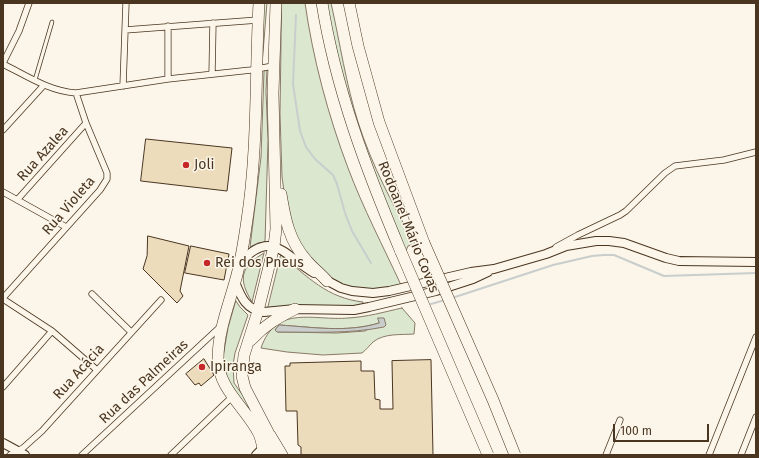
<!DOCTYPE html>
<meta charset="utf-8">
<style>
body{margin:0}
#map{position:relative;width:759px;height:458px;overflow:hidden;background:#fbf6e9;font-family:"Fira Sans",sans-serif}
canvas{display:block}
.frame{position:absolute;inset:0;border:4px solid #4a3520;pointer-events:none}
.scale{position:absolute;left:613px;top:424px;width:96px;height:18px;box-sizing:border-box;border:2px solid #4a3520;border-top:0;padding-left:5px;font-size:12px;line-height:14px;white-space:nowrap;color:#4a3520;-webkit-text-stroke:3px #fbf6e9;paint-order:stroke}
</style>
<div id="map">
<canvas width="759" height="458"></canvas>
<div class="frame"></div>
<div class="scale">100 m</div>
</div>
<script>
const c = document.querySelector('canvas').getContext('2d');
c.lineJoin = 'round';
function paint(path, color) {
  c.fillStyle = color;
  c.fill(path, 'evenodd');
}
function trace(path, color, width, dash) {
  c.strokeStyle = color;
  c.lineWidth = width;
  c.lineCap = dash ? 'butt' : 'round';
  c.setLineDash(dash || []);
  c.stroke(path);
}
function write(font, color, halo, rows, align = 'center') {
  c.font = font + ' "Fira Sans",sans-serif';
  c.lineWidth = 3;
  c.setLineDash([]);
  c.textBaseline = 'middle';
  c.strokeStyle = halo;
  c.fillStyle = color;
  for (const [text, x, y, turn = 0] of rows) {
    c.save();
    c.translate(x, y);
    c.rotate((+turn || 0) * Math.PI / 180);
    c.textAlign = isNaN(turn) ? turn : align;
    if (halo) c.strokeText(text, 0, 0);
    c.fillText(text, 0, 0);
    c.restore();
  }
}
const green = new Path2D(`
 M263,3H267L262,65Z
 M282,3H305C313,59 328,115 348,168C363,208 383,246 401,285L380,289H364L350,287L336,282L305,257L287,213L282,177L280,114Z
 M319,3H331C340,43 346,84 358,122C372,166 393,205 415,244L408,246L405,253L382,208Z
 M267,69L266,91L268,140L265,242L258,243L250,247L261,157L264,72Z
 M264,253L252,302C238,279 240,267 264,253Z
 M281,255C308,277 327,298 363,302V305L360,307L268,308Z
 M236,301L240,307L248,315L235,353L233,365L234,383L247,401L262,428L229,385L222,363L228,328Z
 M402,308L415,323L414,334C401,335 384,333 373,342C369,346 366,350 362,353L323,355L287,352L261,348C276,304 314,321 348,318C367,317 384,312 402,308ZM379,323L365,331L337,333L278,332L275,330L279,325C312,327 347,333 379,323Z`);
paint(green, '#dce7d0');
trace(green, '#887966', 1);
const water = new Path2D(`
 M378,318H384L386,325L384,327C349,334 313,332 277,332L275,330L279,325C312,327 347,333 379,323Z`);
paint(water, '#c9cecd');
trace(water, '#887966', 1);
trace(new Path2D(`
 M296,15L293,84L300,131L306,147L315,159L333,175L337,184L345,213L352,231L371,263
 M452,298L553,265L592,256L604,255H614L664,276L756,273
 M431,304L445,300`), '#c9cecd', 2);
const building = new Path2D(`
 M146,139L232,148L227,191L141,181Z
 M148,236L189,246L180,291L183,296L177,303L143,269L147,256Z
 M191,246L229,254L224,280L185,273Z
 M204,359L214,375L201,386L199,383L195,385L186,374Z
 M431,360L433,455H301V447L298,445L297,411H286L285,366H290V363L361,361V371H374L375,399L380,400V409H393L392,361Z`);
paint(building, '#ecdcbc');
trace(building, '#4a3520', 1);
const lane = new Path2D(`
 M35,80L52,22`);
const street = new Path2D(`
 M168,26V79
 M125,30L258,20
 M3,63L19,31L29,3
 M3,64C27,76 49,91 76,93L168,79L251,70L273,66
 M212,74L213,23
 M123,86L126,3
 M3,130L44,85
 M3,192L66,227
 M17,200L86,123
 M556,247L578,235L620,215L626,211L665,173L675,166L724,160L756,152
 M92,294L131,332
 M3,298L100,190L107,179V173L86,123L76,93
 M3,299L52,331L97,370
 M3,387L52,331
 M10,455L23,448L42,431L161,300
 M82,455L220,327
 M171,455L233,396
 M606,455L620,420
 M709,455L756,337
 M741,455L756,417`);
const secondary = new Path2D(`
 M240,263C271,228 284,255 314,273
 M324,279L341,288L352,291L373,293L389,291L471,272L494,269L546,254L566,246L596,241H609L624,243L666,258L679,261L756,262
 M235,282C241,297 246,310 264,312L295,309L354,310L369,307L436,291L473,279L488,272
 M3,443L25,455
 M256,455L263,448`);
const highway = new Path2D(`
 M259,3C255,75 258,149 247,220C244,241 241,262 235,282C228,307 218,332 218,359C218,389 247,409 259,434C262,441 263,448 264,455
 M322,3C336,90 367,171 401,252
 M349,3L358,46L379,122L424,243
 M281,194C285,219 289,241 307,261C313,268 321,274 327,281
 M251,340C265,325 277,318 295,309
 M270,435L282,455
 M271,452L268,432L245,388L242,376L244,355L258,311L274,246L276,229L273,93L276,3`);
trace(lane, '#4a3520', 4.5);
trace(street, '#4a3520', 7);
trace(secondary, '#4a3520', 10);
trace(highway, '#4a3520', 12);
trace(lane, '#fbf6e9', 3);
trace(street, '#fbf6e9', 5.5);
trace(secondary, '#fbf6e9', 8);
trace(highway, '#fbf6e9', 11);
const highwayBridge = new Path2D(`
 M424,243L493,400L515,455
 M401,252L488,455`);
trace(highwayBridge, '#4a3520', 12, []);
trace(highwayBridge, '#fbf6e9', 11);
for (const [x, y, r, color] of [
 [186,165,4,"#c62828"],
 [207,263,4,"#c62828"],
 [202,367,4,"#c62828"]
]) {
  const dot = new Path2D();
  dot.arc(x, y, r, 0, 2 * Math.PI);
  c.fillStyle = color;
  c.fill(dot);
  trace(dot, '#fbf6e9', 1.5);
}
write('14px', '#4a3520', '#fbf6e9', [
 ["Rua Azalea",43,154,-48],
 ["Rua Violeta",69,206,-49],
 ["Rodoanel Mário Covas",408,227,68],
 ["Rua Acácia",79,372,-48],
 ["Rua das Palmeiras",144,382,-43]
]);
write('14px', '#4a3520', '#fbf6e9', [
 ["Joli",194,165],
 ["Rei dos Pneus",215,263],
 ["Ipiranga",210,367]
], 'left');
</script>
